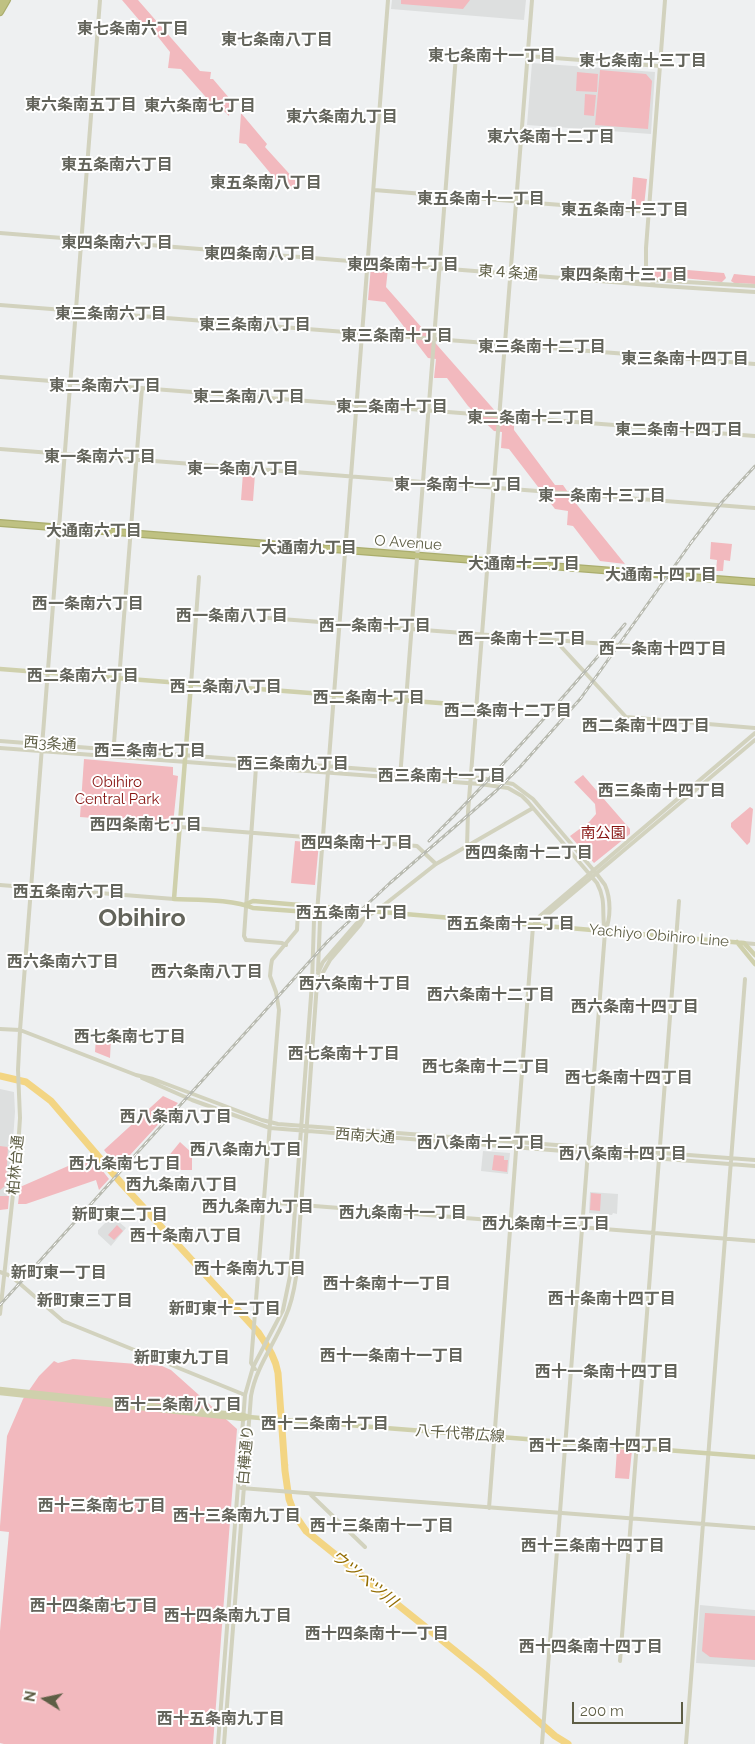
<!DOCTYPE html>
<meta charset="utf-8">
<style>
body{margin:0}
#map{position:relative;width:755px;height:1744px;overflow:hidden;background:#eef0f1;font-family:Raleway,sans-serif}
canvas{display:block}
.north{position:absolute;left:20px;top:1674px;width:50px;height:50px;-webkit-text-stroke:4px #fff;paint-order:stroke;rotate:280deg;font-size:14px;font-weight:700;line-height:20px;text-align:center;color:#5e5e45}
.north::after{content:'';display:block;margin:auto;width:18px;height:22px;background:#5e5e45;clip-path:polygon(50% 0,100% 100%,50% 72%,0 100%)}
.scale{position:absolute;left:572px;top:1702px;width:111px;height:22px;box-sizing:border-box;border:2px solid #5e5e45;border-top:0;padding-left:6px;font-size:15px;line-height:18px;white-space:nowrap;color:#5e5e45;-webkit-text-stroke:4px #fff;paint-order:stroke}
</style>
<div id="map">
<canvas width="755" height="1744"></canvas>
<div class="north">N</div>
<div class="scale">200 m</div>
</div>
<script>
const c = document.querySelector('canvas').getContext('2d');
c.lineJoin = 'round';
function paint(path, color) {
  c.fillStyle = color;
  c.fill(path, 'evenodd');
}
function trace(path, color, width, dash) {
  c.strokeStyle = color;
  c.lineWidth = width;
  c.lineCap = dash ? 'butt' : 'round';
  c.setLineDash(dash || []);
  c.stroke(path);
}
function write(font, color, halo, rows, align = 'center') {
  c.font = font + ' Raleway,"Noto Sans JP",sans-serif';
  c.lineWidth = 4;
  c.setLineDash([]);
  c.textBaseline = 'middle';
  c.strokeStyle = halo;
  c.fillStyle = color;
  for (const [text, x, y, turn = 0] of rows) {
    c.save();
    c.translate(x, y);
    c.rotate((+turn || 0) * Math.PI / 180);
    c.textAlign = isNaN(turn) ? turn : align;
    if (halo) c.strokeText(text, 0, 0);
    c.fillText(text, 0, 0);
    c.restore();
  }
}
paint(new Path2D(`
 M392,0H526L524,20L391,9Z
 M532,63L655,72L651,134L527,125Z
 M0,1089L14,1092L15,1112L9,1196H0Z
 M483,1151L510,1153L508,1174L481,1171Z
 M590,1192L618,1194L617,1214L613,1213L612,1215L589,1213Z
 M112,1216L126,1228L111,1246L98,1234V1230Z
 M700,1605L755,1610V1667L696,1663Z`), '#dddfdf');
paint(new Path2D(`
 M122,0H138L200,71L211,72L210,79H213L230,99L229,116L216,103H211L181,69L168,68L170,52L151,28L145,27Z
 M401,0H470L463,9L401,4Z
 M600,70L646,74L652,81L648,129L595,125Z
 M577,72L598,74L597,92L576,91Z
 M585,94L596,95L594,116L584,115Z
 M241,113L267,144L265,147L295,180L298,181V185L292,189L282,180H276L246,144L239,143Z
 M633,177L647,179L644,206L631,205Z
 M371,266L388,268L386,287L504,421L514,422V430L555,485H563L574,501L625,564L600,561L573,526L567,525L568,511L555,509L509,449L501,448L502,432L494,431L468,406L447,378H434L436,359L428,358L385,302L368,300Z
 M651,267L724,273L726,278L722,282C712,281 684,277 677,279L653,278L649,269Z
 M734,274L755,276V284L734,283L731,281Z
 M243,473L255,474L253,501L241,500Z
 M711,542L732,544L730,561L724,560L723,571H716L717,560L710,559Z
 M84,759L173,767V775L178,776L173,824L80,817Z
 M583,775L630,829V834L594,863L570,836L589,822L596,814L595,804L574,782Z
 M750,807L753,809L750,842L747,845L731,827V823Z
 M295,841L319,843L315,885L291,883Z
 M96,1037L111,1038L110,1058L95,1052Z
 M163,1096L178,1103L118,1168L104,1150Z
 M180,1142L192,1153V1170H181L167,1158Z
 M0,1146L8,1147L6,1185L0,1190Z
 M494,1155L504,1156V1160H508L507,1172L492,1170Z
 M91,1156L109,1179L99,1190L96,1180L26,1204H18L20,1187Z
 M591,1193L601,1194L600,1211L590,1210Z
 M0,1196H9L8,1209L0,1210Z
 M117,1225L123,1231L114,1240L108,1235Z
 M73,1359L162,1366L171,1370L237,1429L213,1744H4L0,1743V1631L9,1532L0,1531V1526L7,1436L23,1399L39,1376L54,1361L58,1363Z
 M617,1449L632,1450L629,1479L615,1478Z
 M705,1613L755,1616V1660L710,1657L702,1651Z`), '#f2b9be');
trace(new Path2D(`
 M285,1465H288`), '#f3d583', 1);
trace(new Path2D(`
 M0,1076L26,1082L51,1101L122,1184L258,1332C267,1346 275,1356 278,1373L285,1471L289,1499L295,1515L306,1531L484,1674L555,1736L568,1744`), '#f3d583', 7);
const highway = new Path2D(`
 M0,4L2,0
 M0,12L7,0
 M0,523L755,582`);
trace(highway, '#aaad6d', 8);
trace(new Path2D(`
 M528,56L660,66
 M374,190L649,212
 M0,233L662,286L755,292
 M635,282L651,280L755,286
 M654,285L646,270V248L665,0
 M0,305L755,364
 M0,377L755,436
 M0,449L755,508
 M268,618L632,646
 M555,640L626,717L755,728
 M191,684L199,577
 M0,741L481,778L513,784L533,799L596,873L605,885C611,899 611,918 605,932
 M0,748L480,784L508,788L522,796L528,802L597,883C607,902 601,913 605,932L542,1744
 M113,756L142,388
 M256,767L244,936L246,940L282,943L286,945
 M400,778L456,55
 M180,827L417,846L436,864
 M467,847L468,812L532,0
 M0,885L174,899
 M318,913L320,920L318,971
 M535,925L755,740
 M744,943L755,944
 M318,973L323,962L356,924L384,905L436,864L533,808
 M0,1029L20,1030L136,1075L153,1079L262,1120L278,1124L755,1160
 M142,1078L192,1100L270,1128L755,1166
 M264,1202L755,1241
 M0,1272L11,1276L63,1321L245,1395
 M0,1314L18,1148L20,1118L18,1070L20,1030L100,0
 M255,1369L251,1363L279,1010L276,992L270,976L271,966L272,960L297,930L298,911
 M241,1488L755,1528
 M310,1494L365,1547
 M489,1508L533,926L540,916L755,733
 M620,1661L679,901
 M218,1744L245,1395L253,1367L283,1310L290,1276L312,983L314,920L317,913L388,0
 M224,1744L251,1396C256,1367 274,1345 285,1318C291,1305 294,1291 296,1277L317,983L330,960L360,925L363,920
 M686,1744L745,979`), '#d2d2be', 4);
trace(new Path2D(`
 M0,669L478,706
 M191,684L174,899C196,900 234,899 253,908L336,914L359,913
 M246,904L253,901L744,943L755,955
 M737,942L755,964
 M0,1389L243,1415L249,1417L271,1419L755,1457
 M0,1393L243,1419L249,1417`), '#cfd0ac', 4.5);
trace(highway, '#bfc182', 5.5);
const rail = new Path2D(`
 M690,544L722,502L755,466
 M429,841C498,772 563,699 625,624
 M0,1305L328,941L390,883L496,791L520,767L581,698L693,540`);
trace(rail, '#b8bab0', 3);
trace(rail, '#fff', 1, [4]);
write('15px', '#5e5e45', '#fff', [
 ["東４条通",508,273,4],
 ["O Avenue",408,543,4],
 ["西3条通",50,744,4],
 ["Yachiyo Obihiro Line",659,936,5],
 ["西南大通",365,1136,4],
 ["柏林台通",16,1165,-85],
 ["八千代帯広線",460,1434,4],
 ["白樺通り",246,1455,-85]
]);
write('15px', '#85120f', '#fff', [
 ["Obihiro",117,782],
 ["Central Park",117,799],
 ["南公園",603,833]
]);
write('bold 16px', '#63645b', '#fff', [
 ["東七条南六丁目",133,29],
 ["東七条南八丁目",277,40],
 ["東七条南十一丁目",492,56],
 ["東七条南十三丁目",643,61],
 ["東六条南五丁目",81,105],
 ["東六条南七丁目",200,106],
 ["東六条南九丁目",342,117],
 ["東六条南十二丁目",551,137],
 ["東五条南六丁目",117,165],
 ["東五条南八丁目",266,183],
 ["東五条南十一丁目",481,199],
 ["東五条南十三丁目",625,210],
 ["東四条南六丁目",117,243],
 ["東四条南八丁目",260,254],
 ["東四条南十丁目",403,265],
 ["東四条南十三丁目",624,275],
 ["東三条南六丁目",111,314],
 ["東三条南八丁目",255,325],
 ["東三条南十丁目",397,336],
 ["東三条南十二丁目",542,347],
 ["東三条南十四丁目",685,359],
 ["東二条南六丁目",105,386],
 ["東二条南八丁目",249,397],
 ["東二条南十丁目",392,407],
 ["東二条南十二丁目",531,418],
 ["東二条南十四丁目",679,430],
 ["東一条南六丁目",100,457],
 ["東一条南八丁目",243,469],
 ["東一条南十一丁目",458,485],
 ["東一条南十三丁目",602,496],
 ["大通南六丁目",94,531],
 ["大通南九丁目",309,548],
 ["大通南十二丁目",524,564],
 ["大通南十四丁目",661,575],
 ["西一条南六丁目",88,604],
 ["西一条南八丁目",232,616],
 ["西一条南十丁目",375,626],
 ["西一条南十二丁目",522,639],
 ["西一条南十四丁目",663,649],
 ["西二条南六丁目",83,676],
 ["西二条南八丁目",226,687],
 ["西二条南十丁目",369,698],
 ["西二条南十二丁目",508,711],
 ["西二条南十四丁目",646,726],
 ["西三条南七丁目",150,751],
 ["西三条南九丁目",293,764],
 ["西三条南十一丁目",442,776],
 ["西三条南十四丁目",662,791],
 ["西四条南七丁目",146,825],
 ["西四条南十丁目",357,843],
 ["西四条南十二丁目",529,853],
 ["西五条南六丁目",69,892],
 ["西五条南十丁目",352,913],
 ["西五条南十二丁目",511,924],
 ["西六条南六丁目",63,962],
 ["西六条南八丁目",207,972],
 ["西六条南十丁目",355,984],
 ["西六条南十二丁目",491,995],
 ["西六条南十四丁目",635,1007],
 ["西七条南七丁目",130,1037],
 ["西七条南十丁目",344,1054],
 ["西七条南十二丁目",486,1067],
 ["西七条南十四丁目",629,1078],
 ["西八条南八丁目",176,1117],
 ["西八条南十二丁目",481,1143],
 ["西八条南九丁目",246,1150],
 ["西八条南十四丁目",623,1154],
 ["西九条南七丁目",125,1164],
 ["西九条南八丁目",182,1185],
 ["西九条南九丁目",258,1207],
 ["西九条南十一丁目",403,1213],
 ["新町東二丁目",120,1215],
 ["西九条南十三丁目",546,1224],
 ["西十条南八丁目",186,1236],
 ["西十条南九丁目",250,1269],
 ["新町東一丁目",59,1273],
 ["西十条南十一丁目",387,1284],
 ["西十条南十四丁目",612,1299],
 ["新町東三丁目",85,1301],
 ["新町東十二丁目",225,1309],
 ["西十一条南十一丁目",392,1356],
 ["新町東九丁目",182,1358],
 ["西十一条南十四丁目",607,1372],
 ["西十二条南八丁目",178,1405],
 ["西十二条南十丁目",325,1424],
 ["西十二条南十四丁目",601,1446],
 ["西十三条南七丁目",102,1506],
 ["西十三条南九丁目",237,1516],
 ["西十三条南十一丁目",382,1526],
 ["西十三条南十四丁目",593,1546],
 ["西十四条南七丁目",94,1606],
 ["西十四条南九丁目",228,1616],
 ["西十四条南十一丁目",377,1634],
 ["西十四条南十四丁目",591,1647],
 ["西十五条南九丁目",221,1719]
]);
write('italic 16px', '#946e04', '#fff', [
 ["ウツベツ川",364,1579,39]
]);
write('bold 25px', '#63645b', '#fff', [
 ["Obihiro",142,918]
]);
</script>
